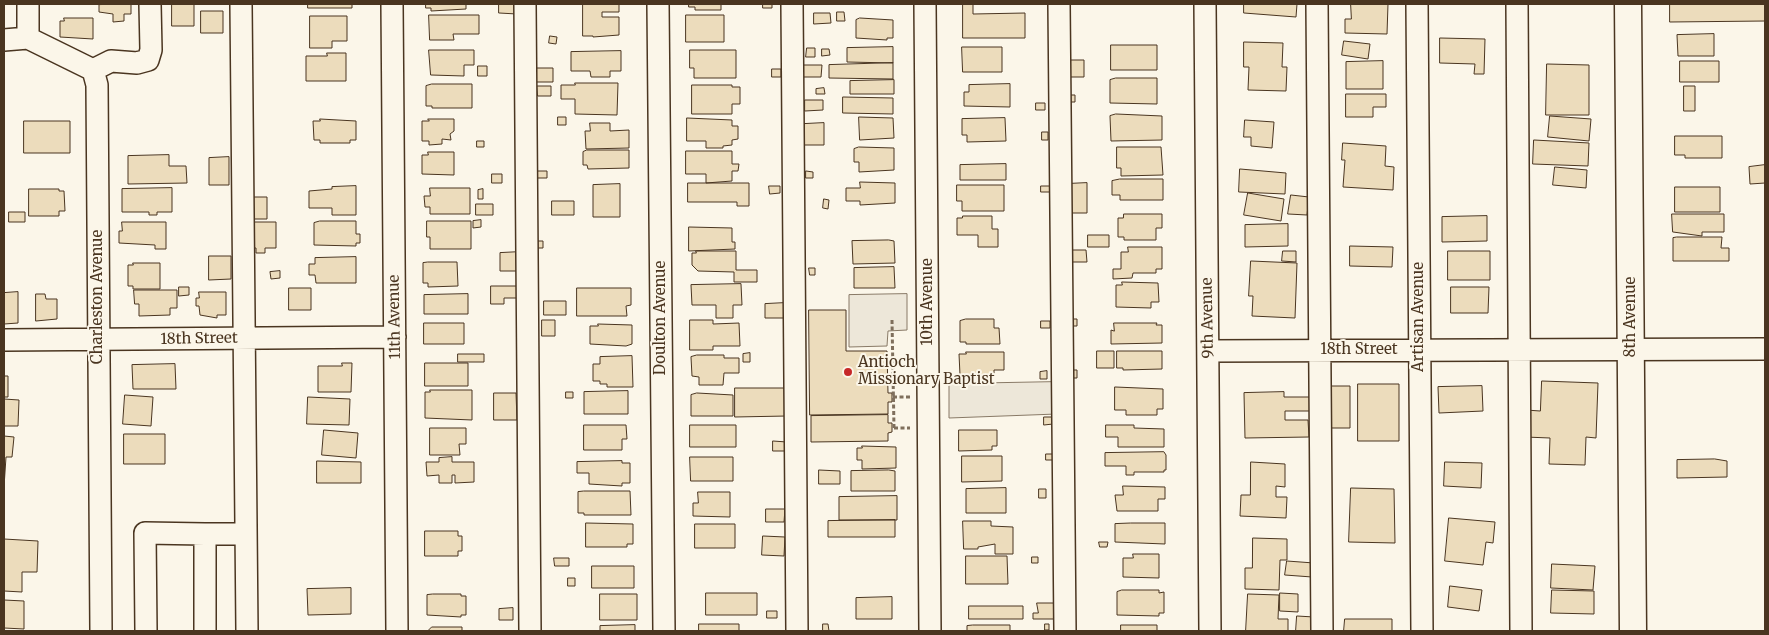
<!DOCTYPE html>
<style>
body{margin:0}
#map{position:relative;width:1769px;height:635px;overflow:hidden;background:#fbf6e9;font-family:Merriweather,serif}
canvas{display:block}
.frame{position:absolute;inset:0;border:5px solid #4a3520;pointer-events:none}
</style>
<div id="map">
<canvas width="1769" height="635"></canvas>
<div class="frame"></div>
</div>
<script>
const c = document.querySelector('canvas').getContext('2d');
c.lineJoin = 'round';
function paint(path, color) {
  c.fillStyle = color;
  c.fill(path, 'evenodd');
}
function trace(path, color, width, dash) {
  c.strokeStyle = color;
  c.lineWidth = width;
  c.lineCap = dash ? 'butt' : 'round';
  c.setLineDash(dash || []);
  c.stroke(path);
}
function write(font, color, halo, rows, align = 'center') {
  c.font = font + ' Merriweather,serif';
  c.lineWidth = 4;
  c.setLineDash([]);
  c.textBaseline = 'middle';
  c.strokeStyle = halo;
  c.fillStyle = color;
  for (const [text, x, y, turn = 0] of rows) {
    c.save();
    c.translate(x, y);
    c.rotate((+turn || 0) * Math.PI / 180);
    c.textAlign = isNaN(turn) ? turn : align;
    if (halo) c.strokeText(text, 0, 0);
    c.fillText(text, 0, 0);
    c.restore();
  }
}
const parking = new Path2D(`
 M907,294V330L888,331L887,346L849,347V295Z
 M1056,382L1057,414L949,418V384Z`);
paint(parking, '#ede7d9');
trace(parking, '#887966', 1);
const building = new Path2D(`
 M131,4V14H124V21L113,22V14L99,12V5Z
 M172,4H194V26H172Z
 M308,4H352V8H308Z
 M426,4H466V9L431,11V8H426Z
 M499,4H517V14L499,13Z
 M583,4H619V12H602V17H619V35L593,37V36H583Z
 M689,4H721V10H695V7H689Z
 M763,4H772V8H763Z
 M963,4H973V14L1025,13V38H963Z
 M1244,4H1297L1296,17L1244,13Z
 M1351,4H1388L1387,34L1345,33V19H1351Z
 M1670,4H1765V21L1670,22Z
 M201,11H223V33H201Z
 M837,12H844L845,21H837Z
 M814,13H830L831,23L814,24Z
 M429,15H479V34H453L454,40H430Z
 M686,15H724V42H686Z
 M310,16H347V41H332V48H310Z
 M64,18H93V39L60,37V21H64Z
 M860,18L893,20V38H887V40L856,38V20Z
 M1714,34V56H1678L1677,35Z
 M550,36L557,37L556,44L549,43Z
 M1440,38L1485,39L1484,74H1474L1475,64L1440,63Z
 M1344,41L1370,44L1368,59L1342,55Z
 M1244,42L1283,43L1282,67H1287L1286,91L1248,90L1249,67H1244Z
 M1111,45H1157V70H1111Z
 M893,47V63L847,62V48Z
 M962,47H1002V72H963Z
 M807,48H815V57H806Z
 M822,49H829L830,55L822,56Z
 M429,50H474V65H464V76L431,75Z
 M690,50H736V78H694V68H690Z
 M621,51V71H610V77H591L590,71H571V52Z
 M327,53H346V81H306V56H327Z
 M1066,60H1084V77H1066Z
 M1383,61V89H1346V62Z
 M1680,61H1719V82H1680Z
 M893,63V79L829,78V65Z
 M1547,64L1589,65V115H1546Z
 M802,65H822L821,77H801Z
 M478,66H487V76H478Z
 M534,68H553V82H534Z
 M772,69H781V77H772Z
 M1116,78H1157V104L1110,103V80Z
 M894,80V94H850V81Z
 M575,83H618L617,115L575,114V99H561V85H575Z
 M432,84H472V108H432V106H426V86Z
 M1010,84V107L964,106V92H969V85Z
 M692,85H732V87H740V104H732V114H692Z
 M537,86H551V96H538Z
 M1684,86H1695V111H1684Z
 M824,88L825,94H816V89Z
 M1346,94H1386V107H1373V117H1346Z
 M1067,95H1075V102H1067Z
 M843,97L893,98V114L843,113Z
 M805,100H823V110L805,111Z
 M1036,103H1045V110H1036Z
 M1116,114L1162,116V140L1111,141L1110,116Z
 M1550,116L1591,119L1589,141L1548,137Z
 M558,117H566V125H558Z
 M859,117L893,118L894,138L860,140Z
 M687,118L732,120V126H738V139L732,140V145L723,146V148H706V141H687Z
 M1005,118L1006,141L967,142V135H962V119Z
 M320,119L356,121V140H350V143H320V140H314L313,121H320Z
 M428,119H454V131L450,134L451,140L442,139V144L429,145V141H422V121H429Z
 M1245,120L1274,122L1272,148L1251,146V137H1244Z
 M24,121H70V153H24Z
 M590,123H610V131L629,130V148L586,149L585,131H590Z
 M824,123V145H804V124Z
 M1042,132H1048V140H1042Z
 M1675,136H1722V158H1685V155H1675Z
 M1534,140L1589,143L1588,166L1533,164Z
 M477,141H484V147H477Z
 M1343,143L1386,146L1385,166L1394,167L1393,190L1343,187L1345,160H1342Z
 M859,147L894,148V170L859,172V162H854V149Z
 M1117,147H1161L1163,175L1121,176V168H1117Z
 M587,150H629V168L588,169L587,165H583V152Z
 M686,151H732V164H739L738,171H732V181L706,183V174H686Z
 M428,152H454V175L422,174V155H428Z
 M169,155V166H186L187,183L128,184V156Z
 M229,157V185H209V158Z
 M1006,164V180H960V165Z
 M1765,165V183L1750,184L1749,167Z
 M1555,167L1587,170L1586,188L1553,185Z
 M1240,169L1286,173L1285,194L1239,192Z
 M536,171H547V178H536Z
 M806,171L813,172V178H806Z
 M492,174H502V183H492Z
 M1120,179H1163V200H1120V195H1112V181Z
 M860,182L895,183V203L860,205V201H846V188H860Z
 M688,183H749V206H737V202H688Z
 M1087,183V213H1066V184Z
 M620,184V217H593V185Z
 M957,185H1004V211H962V201H957Z
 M356,186V215H332V208H309V191L332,189V187Z
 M769,186H780V193L770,194Z
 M1041,186H1051V192H1041Z
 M1675,187H1720V212H1675Z
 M172,188V212H157V215H149V212H122V189Z
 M430,188H470V214H430V207H425L424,196H430Z
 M29,189H59V191H64L65,211H59V216H29Z
 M483,189V199H478V190Z
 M1248,193L1284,199L1281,221L1244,215Z
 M1291,195L1309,197L1307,215L1288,214Z
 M251,197H267V219H251Z
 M824,199L829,200L828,209L823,208Z
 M552,201H574V215H552Z
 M476,204H493V215H476Z
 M9,212H25V222H9Z
 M1124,214H1162V228H1156V240H1124V237H1118V218H1123Z
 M1672,214H1724V232H1702V236L1673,232Z
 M963,216H992V229H998V247H978V235H957V218H962Z
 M1487,216V241L1442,242V217Z
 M481,220V227L473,228V221Z
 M320,221H356V234H360V243H356V246L314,245V223Z
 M427,221H471V249H430V237H427Z
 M122,222H166V249H155V245L119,243V231H122Z
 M250,222H276V248H265V253H256V248H250Z
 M1288,224V246L1245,247V225Z
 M689,227L732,228V242H735V249L689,251Z
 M1088,235H1109V247H1088Z
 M1677,237H1722L1721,248H1729V261H1673V238Z
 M889,240L894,241L895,263L853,264L852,241Z
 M535,241H543V248H535Z
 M1350,246L1393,247L1392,267L1350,266Z
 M1128,247H1162V269H1156V273H1133L1132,278L1113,279V269H1121V252H1128Z
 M1069,250H1086L1087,262H1069Z
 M696,251H736V270H757V282H734V272L698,271L692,265V253H696Z
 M1283,251H1296V262L1282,261Z
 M1448,251H1490V280H1448Z
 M520,252V271H500V253Z
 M209,256H231V279L209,280Z
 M356,257V283H316L315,275H309V264H315V258Z
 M1251,261L1297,263L1295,318L1252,316L1253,296H1249Z
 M428,262H457L458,286L428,287V283H423V263Z
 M133,263H160V289H133V286H128V265H133Z
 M894,267L895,288H854V268Z
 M809,268H815V275H810Z
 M280,271V278L271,279L270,272Z
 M1122,282L1158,283L1159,302H1151V308L1116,307V285H1122Z
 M741,284L742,305H733V318H716V305H692L691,285Z
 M491,286H518V298H504V304H491Z
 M179,287H189V295L179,296Z
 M1451,287H1489L1488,313H1451Z
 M289,288H311V310H289Z
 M577,288H631V305L626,306L627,316H577Z
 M134,290H177V308H170V315L139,316V304H135Z
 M18,292V323L4,324V293Z
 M199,292H226V315H217V318L200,315L199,306H196V298H199Z
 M36,294H45L46,299H57V319L36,321Z
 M468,294V314H424V295Z
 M544,301H566V315H544Z
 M785,303V318H765V304Z
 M809,310H846V351H887L888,393H892V402H888V414L810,415Z
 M966,319H994V328H999L1000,344H966V342H960V321Z
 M1071,319H1077V326H1071Z
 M542,320H555V336H542Z
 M690,320H713V324L739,323L740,346H713V350H690Z
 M1041,321H1050V328H1041Z
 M424,323H464V344H424Z
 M1114,323H1157L1156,325H1162V343L1111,344V330L1114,331Z
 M598,324L632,325V344L626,346L590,344V326H598Z
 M1097,351H1114V368H1097Z
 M1117,351H1162V369L1123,370V368H1117Z
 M966,352H1004V370H994V376L960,375L959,354H966Z
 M750,353V362H743V354Z
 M458,354H484V362H458Z
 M697,355H724V358H739V373H724L723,385H699V377L692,376L691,357Z
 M632,356L633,387H607V384H600V381H593V364H600V357Z
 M342,363H352L351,392H318V366H342Z
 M425,363H468V386H425Z
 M175,364L176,389H133L132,365Z
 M1069,370H1077V378H1069Z
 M1047,371V379H1040V372Z
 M4,376H8V397H4Z
 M1542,381L1598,383L1596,438L1586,437L1585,465L1549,464L1550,438L1525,437L1526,410L1540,411Z
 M1358,384H1399V441H1358Z
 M1326,386H1350V428H1326Z
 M1482,386L1483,411L1439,413L1438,387Z
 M1115,387L1163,389V409H1157V415H1126V410H1115Z
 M735,388H786L787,416L735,417Z
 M430,390H472V420L425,418V392H430Z
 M628,391V414H584V392Z
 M566,392H573V398H566Z
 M1284,392V397H1311L1312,411H1285V420H1308L1309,437L1245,438L1244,393Z
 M494,393H516L517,420H494Z
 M697,393L733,395V416H691V395Z
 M125,395L153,397L151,426L123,424Z
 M308,397L350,399L349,425L307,424Z
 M4,399L19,400L18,426H4Z
 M888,415V423H892V432L888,433V441L811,442V416Z
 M1044,417H1053V424L1044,425Z
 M584,425H626L627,439H622V450H584Z
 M690,425H736V447H690Z
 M1106,425H1134V428L1164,429V447H1118V437H1106Z
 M430,428H466V444H459L460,455H430Z
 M324,430L358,433L356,458L322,455Z
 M959,430H997V446H992V450L959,451Z
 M124,434H165V464H124Z
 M4,436L14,437L12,457H6L4,487Z
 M773,441L787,442V451H773Z
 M862,446L896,447V468L862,469V460H857V448H862Z
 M1164,452L1166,455V470H1164V472H1134V475H1126V466H1105V453Z
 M1046,454H1056V460H1046Z
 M962,456H1002V481L962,482Z
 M452,457V462H474V482L455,483V475H452V483H439V475L427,476L426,462H439V458Z
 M690,457H733V481H691Z
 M1715,459L1727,461V477L1677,478V460Z
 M317,461L361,462V483H317Z
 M622,461V463H630V483H622V486L589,484V473H577V462Z
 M1251,462L1285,464V487L1276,486V497H1287L1286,518L1240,516L1241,495H1250Z
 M1445,462L1482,463L1481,488L1444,486Z
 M819,470L840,471V484H819Z
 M889,470L895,471V491H851V471Z
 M1123,486L1165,487V499H1158V511H1117L1115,495H1123Z
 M1006,488V513H966V489Z
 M1351,488L1394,489L1395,543L1349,542Z
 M1039,489H1046V498H1039Z
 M584,491H630L631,515H584V513H578V492Z
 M698,492H730V517L693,516V503H698Z
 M897,496V520H839V497Z
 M766,509H785L784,522H766Z
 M1449,518L1495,522L1493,543L1486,542L1483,565L1445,561Z
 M895,520V537H828V521Z
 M963,521H991V526L1013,527V554H995V544L978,547V549H964Z
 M586,523L633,524V544H627V547H586Z
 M1131,523H1165V544L1115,542V524Z
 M695,524H735V548H695Z
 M425,531H458V536H462V551H458V556H425Z
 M763,536L785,537L784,556L762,555Z
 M1253,538L1287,539V560H1280L1279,590L1245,589V568H1252Z
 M4,539L38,541L37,572H22V592L4,591Z
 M1099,542H1108L1107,547H1100Z
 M1133,554H1159V578L1123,577V558H1133Z
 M966,556H1007L1008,584H966Z
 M1032,557H1038V563H1032Z
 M554,558H569V566H555Z
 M1287,561L1314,563L1312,577L1285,575Z
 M1552,564L1595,566L1593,590L1551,588Z
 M592,566H634V588H592Z
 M568,578H575V586H568Z
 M1450,586L1482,590L1479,611L1448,607Z
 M351,588V614L308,615L307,589Z
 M1122,590H1159V593L1164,592V613H1159V616L1117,615V592Z
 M1552,590L1594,591V614L1551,613Z
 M706,593H757V615H706Z
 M1280,593L1298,594V612L1280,611Z
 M433,594H461V596H466V615H461V617L427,615V595Z
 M600,594H637V620H600Z
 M1248,594L1279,595L1278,619H1288V631H1246Z
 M892,597V619H856V598Z
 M4,600L24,601V629L4,628Z
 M1037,603H1057L1058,619H1033V613H1038Z
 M969,606H1023V619H969Z
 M513,608V620H499V609Z
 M767,611H777V618H767Z
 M1297,616L1314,617V631H1296Z
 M1345,619H1392V631H1344Z
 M699,624H739V631H699Z
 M823,624H828L829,631H823Z
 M1045,624H1049V630H1045Z
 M635,625V631H600V626Z
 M973,625H1010V631H967V626Z
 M1121,625H1157V631H1121Z
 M432,627H462V631H428Z`);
paint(building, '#ecdcbc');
trace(building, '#4a3520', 1);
const minor = new Path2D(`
 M28,4V38
 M241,4L247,631
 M392,4L397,631
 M525,4L530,631
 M658,4L664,631
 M792,4L797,631
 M925,4L930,631
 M1059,4L1065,631
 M1205,4L1210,631
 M1317,4L1322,631
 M1417,4L1422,631
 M1517,4L1521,631
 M28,38L93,70L97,85L101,631
 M4,40L28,38
 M93,70L111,61L137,63L148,60L151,50L150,4
 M4,340L395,337
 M1208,351L1765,349
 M205,534H246
 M146,631L145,533L205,534V631`);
const major = new Path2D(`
 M1628,4L1633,631`);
trace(minor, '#4a3520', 24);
trace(major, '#4a3520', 29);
trace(new Path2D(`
 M892,320L894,428
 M893,397H910
 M894,428H910`), '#7f6f5c', 3, [4, 2.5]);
trace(minor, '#fbf6e9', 21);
trace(major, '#fbf6e9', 26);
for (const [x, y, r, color] of [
 [848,372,5,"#c62828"]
]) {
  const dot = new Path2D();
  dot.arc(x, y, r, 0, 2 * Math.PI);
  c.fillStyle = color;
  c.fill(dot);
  trace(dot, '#fbf6e9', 2);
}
write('15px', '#4a3520', '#fbf6e9', [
 ["Charleston Avenue",98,297,-90],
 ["10th Avenue",928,302,-90],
 ["11th Avenue",395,317,-91],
 ["Artisan Avenue",1419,317,-90],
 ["8th Avenue",1631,317,-90],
 ["Doulton Avenue",661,318,-90],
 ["9th Avenue",1208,318,-91],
 ["18th Street",199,339,-1],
 ["18th Street",1359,350]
]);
write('15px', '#4a3520', '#fbf6e9', [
 ["Antioch",858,363],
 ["Missionary Baptist",858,380]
], 'left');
</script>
